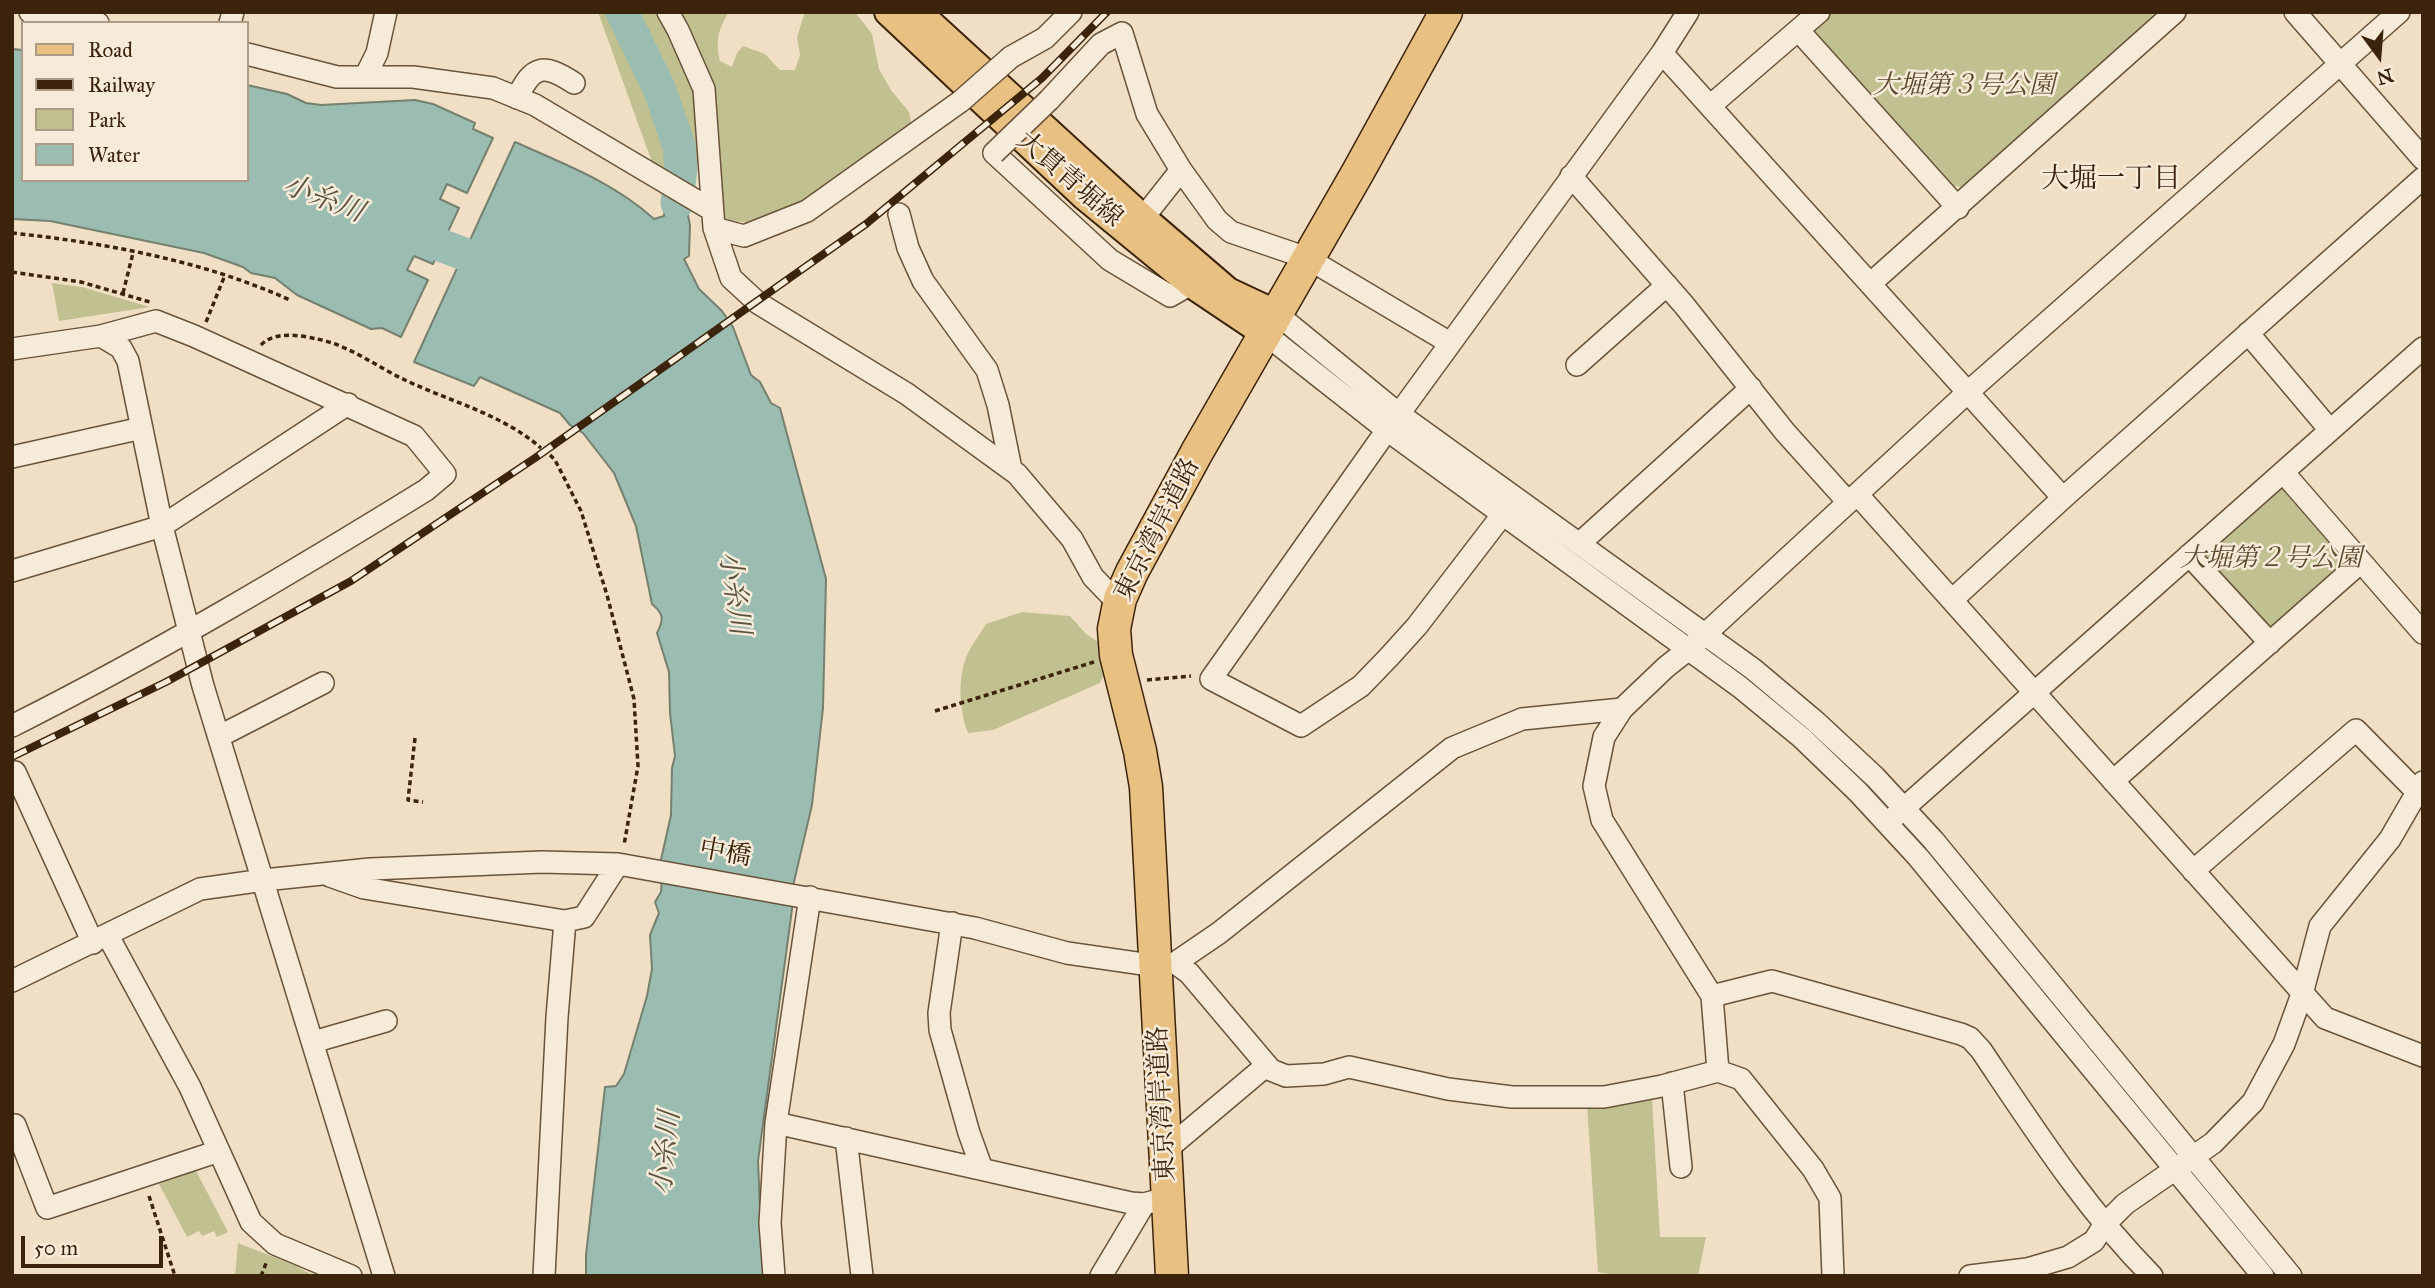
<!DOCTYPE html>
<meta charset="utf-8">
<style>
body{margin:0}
#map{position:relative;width:2435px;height:1288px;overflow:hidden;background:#f1dfc5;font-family:"IM FELL Great Primer",serif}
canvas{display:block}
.frame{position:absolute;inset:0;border:14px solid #3c240c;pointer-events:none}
.legend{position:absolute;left:21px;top:21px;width:228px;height:161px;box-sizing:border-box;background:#f6ead9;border:2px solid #ac9b87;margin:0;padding:9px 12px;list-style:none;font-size:21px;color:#3c240c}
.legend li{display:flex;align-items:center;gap:14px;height:35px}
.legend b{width:35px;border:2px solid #ac9b87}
.north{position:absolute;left:2344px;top:21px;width:70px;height:70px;-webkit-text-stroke:5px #f6ead9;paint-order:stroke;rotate:164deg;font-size:19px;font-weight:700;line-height:28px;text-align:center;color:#3c240c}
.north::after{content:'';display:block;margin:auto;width:24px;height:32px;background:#3c240c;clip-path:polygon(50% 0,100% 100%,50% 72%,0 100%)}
.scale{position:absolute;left:21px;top:1236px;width:142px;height:32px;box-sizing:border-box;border:4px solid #3c240c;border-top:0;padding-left:9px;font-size:21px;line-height:24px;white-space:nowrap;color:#3c240c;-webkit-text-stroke:5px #f6ead9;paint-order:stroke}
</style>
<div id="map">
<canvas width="2435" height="1288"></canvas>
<div class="frame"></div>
<ul class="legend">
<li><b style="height:9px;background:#e8c082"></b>Road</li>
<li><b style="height:9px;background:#3c240c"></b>Railway</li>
<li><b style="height:19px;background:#c1c090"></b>Park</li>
<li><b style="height:19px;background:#9bbdb1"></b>Water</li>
</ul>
<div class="north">N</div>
<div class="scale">50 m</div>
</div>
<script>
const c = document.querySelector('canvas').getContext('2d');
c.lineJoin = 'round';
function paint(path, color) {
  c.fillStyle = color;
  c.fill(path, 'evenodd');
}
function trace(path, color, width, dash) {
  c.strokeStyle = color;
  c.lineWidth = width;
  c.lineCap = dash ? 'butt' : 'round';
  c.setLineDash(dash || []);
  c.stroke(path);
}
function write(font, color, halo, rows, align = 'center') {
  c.font = font + ' "IM FELL Great Primer","Noto Serif JP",serif';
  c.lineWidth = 5;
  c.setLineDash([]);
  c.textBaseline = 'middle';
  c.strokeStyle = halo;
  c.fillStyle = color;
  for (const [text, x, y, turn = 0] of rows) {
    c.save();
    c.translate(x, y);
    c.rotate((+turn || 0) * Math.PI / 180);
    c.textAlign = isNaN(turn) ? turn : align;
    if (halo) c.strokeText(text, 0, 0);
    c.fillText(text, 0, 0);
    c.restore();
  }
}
paint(new Path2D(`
 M598,12H729C718,28 715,43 720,61L732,67L737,53L743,46L765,54L780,70H795L800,55L797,37L805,12H855L872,34L879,69L891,90L909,112L911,122C878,153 790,221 745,222C738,222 730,220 723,219L700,160L691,177L654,168Z
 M1830,12H2159L1963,187L1953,186L1813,31Z
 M52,283L82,287L150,307L59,321Z
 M2283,487L2345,559V564L2273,627L2265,628L2201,554L2275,488Z
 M1022,612L1070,616L1086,634L1103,645L1105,672L1100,683L993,730L968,733C959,710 957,676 968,653C973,643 980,634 986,624Z
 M1652,1098L1660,1237H1706L1698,1276H1619L1598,1272L1587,1105Z
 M195,1169L228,1232L217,1237L214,1231L202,1236L199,1231L187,1237L159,1184Z
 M238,1243L294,1265L314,1276H235Z`), '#c1c090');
const water = new Path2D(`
 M12,49L23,50V180H247V85L287,94L306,103L321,105L415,100L433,104L475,123L473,129L493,138L467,193L447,184L440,199L459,208L433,264L414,256L407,270L428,280L401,337L382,328L371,329L297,295L275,278L251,273L243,267L204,253L50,221L12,219Z
 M515,142C564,164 613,182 654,219L664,216L666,193L686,206L690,225L689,256L684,259L699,289L722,311L733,327L751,375L760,382L771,403L780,408L826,579L823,708L812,805L793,886L660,864L671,815L672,768L675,756L670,713L669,672L657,633C664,619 664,614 652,604L636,526L614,473L583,433L570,425L560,413L480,377L474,386L414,362Z
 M680,157L689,164L687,188L667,177L674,172Z
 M662,878L793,902L758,1161L763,1276H586V1255L605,1087L616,1086L624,1074L647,996L652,969L650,935L659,913L655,902L661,892Z`);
paint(water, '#9bbdb1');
trace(water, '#75806f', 2);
trace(new Path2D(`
 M622,12L659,88L679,146L681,168L677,203
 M401,230L464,254L501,276`), '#9bbdb1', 33);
const minor = new Path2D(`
 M30,12L98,23
 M668,12L678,30L704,89L714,228L731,278L758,303L907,394L1017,474L1072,539L1093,577L1118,603
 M2295,12L2423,159
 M230,23L233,12
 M1799,31L1958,208
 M1662,53L2063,498
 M247,54L337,77H413L493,88L535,105L712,210
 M1011,57L1045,38L1071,12
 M365,77L377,53L386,12
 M517,98C533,65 543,63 574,83
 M1049,100L1101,44L1122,33L1147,114L1181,170L1217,220L1231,232L1307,258L1450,343
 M1710,106L1819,12
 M994,153L1110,260L1170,296L1191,284
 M1571,176L1684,305L1785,432L1848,502
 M899,214L908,248L923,281L987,370L998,405L1011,469
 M1143,218L1181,170
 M714,228L744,236L807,211L961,101
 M1870,284L2175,12
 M1277,314L1399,414L1753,669L1816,722L1875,777L1934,841L2291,1276
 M1264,333L1387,430L1740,687L1802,738L1858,792L1918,857L2263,1276
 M2248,333L2330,430
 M12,349L101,336L121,348L128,361L162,526L203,686L384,1276
 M1577,365L1667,285
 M1399,414L1662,53L1688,12
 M1387,430L1211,679L1301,726L1361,686L1389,657L1417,626L1503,514
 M12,457L142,428
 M2283,472L2423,633
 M1857,494L2325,1018L2423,1056
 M1580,543L1751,388
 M2189,555L2270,643
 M12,571L162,526L348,404
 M1952,600L2063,498L2423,178
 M12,726C155,654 290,574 426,490L445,474L414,436L194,336L156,321L101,336
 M220,736L323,683
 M15,772L93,943
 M2113,781L2361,562
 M1894,817L2423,348
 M2193,871L2356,730L2417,792
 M330,876L364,888L565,921
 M952,923L939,1013L940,1030L969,1133L982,1169
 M108,936L190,1087L251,1222L275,1244L351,1276
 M1175,963L1219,933L1452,748L1522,719L1622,709
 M12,981L200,889L264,880L370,869L542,862L618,864L975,928L1067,953L1157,966L1175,963L1189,973L1271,1070L1286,1076L1324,1074L1349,1067L1448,1089L1512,1097H1604L1662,1086L1718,1071L1741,1079L1813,1169L1830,1198L1833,1276
 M1712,996L1772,981L1961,1034L1970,1038L1981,1050C2035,1130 2084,1207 2152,1276
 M313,1042L386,1021
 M1718,1071L1712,996L1602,820L1594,786L1604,737L1622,709L1666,667L1689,649L1968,392L2399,12
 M1672,1083L1681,1167
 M776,1123L1131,1203L1144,1204
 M15,1125L47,1208L219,1151
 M846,1138L862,1276
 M1166,1150L1267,1065
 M544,1276L557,1017L565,921L584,917L618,864
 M774,1276L770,1223L776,1123L810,897
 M1101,1276L1144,1204L1155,1201
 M1970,1276L2027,1269L2068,1257L2094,1241L2104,1225L2125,1204L2213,1143L2253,1102L2284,1044L2302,994L2320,926L2390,839L2423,782`);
const major = new Path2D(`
 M888,12L1085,197L1191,284L1264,333
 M918,12L1143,218L1228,291L1277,314`);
const highway = new Path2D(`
 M1172,1276L1146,787L1140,751L1116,655L1114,629L1120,599L1132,572L1197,452L1358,172L1446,12`);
trace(minor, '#69533a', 24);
trace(major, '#3c240c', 30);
trace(highway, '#3c240c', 35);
trace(new Path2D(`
 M12,233C106,243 204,261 290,300
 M12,272L81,282L150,302
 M123,293L133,253
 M206,322L225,275
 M261,345C274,331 300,335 317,339C349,345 377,367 405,380C451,402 502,414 541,448
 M550,455L555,460L581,511L607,595L634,699L638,766L624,845
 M1147,680L1191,676
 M935,711L1094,662
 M415,738L408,800L423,802
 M149,1196L175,1276
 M261,1276L267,1261`), '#3c240c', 3.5, [5, 3.5]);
trace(minor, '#f6ead9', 21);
trace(major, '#e8c082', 26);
trace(highway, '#e8c082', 32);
const rail = new Path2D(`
 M12,757L166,682L351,581L535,458L866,224L1042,78L1107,12`);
trace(rail, '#3c240c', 8);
trace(rail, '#f6ead9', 5, [16]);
const minorBridge = new Path2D(`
 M961,101L1011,57
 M994,153L1049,100`);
trace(minorBridge, '#69533a', 24, []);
trace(minorBridge, '#f6ead9', 21);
write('italic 26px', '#5d4b2d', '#f6ead9', [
 ["大堀第３号公園",1964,87],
 ["大堀第２号公園",2271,560]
]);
write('26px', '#3c240c', '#f6ead9', [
 ["大貫青堀線",1069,180,41],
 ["東京湾岸道路",1158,530,-63],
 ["中橋",725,854,10],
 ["東京湾岸道路",1163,1104,-93]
]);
write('28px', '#3c240c', '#f6ead9', [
 ["大堀一丁目",2111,180]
]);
write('italic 28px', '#58523e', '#f6ead9', [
 ["小糸川",323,200,21],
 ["小糸川",733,593,82],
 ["小糸川",667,1153,-84]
]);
</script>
